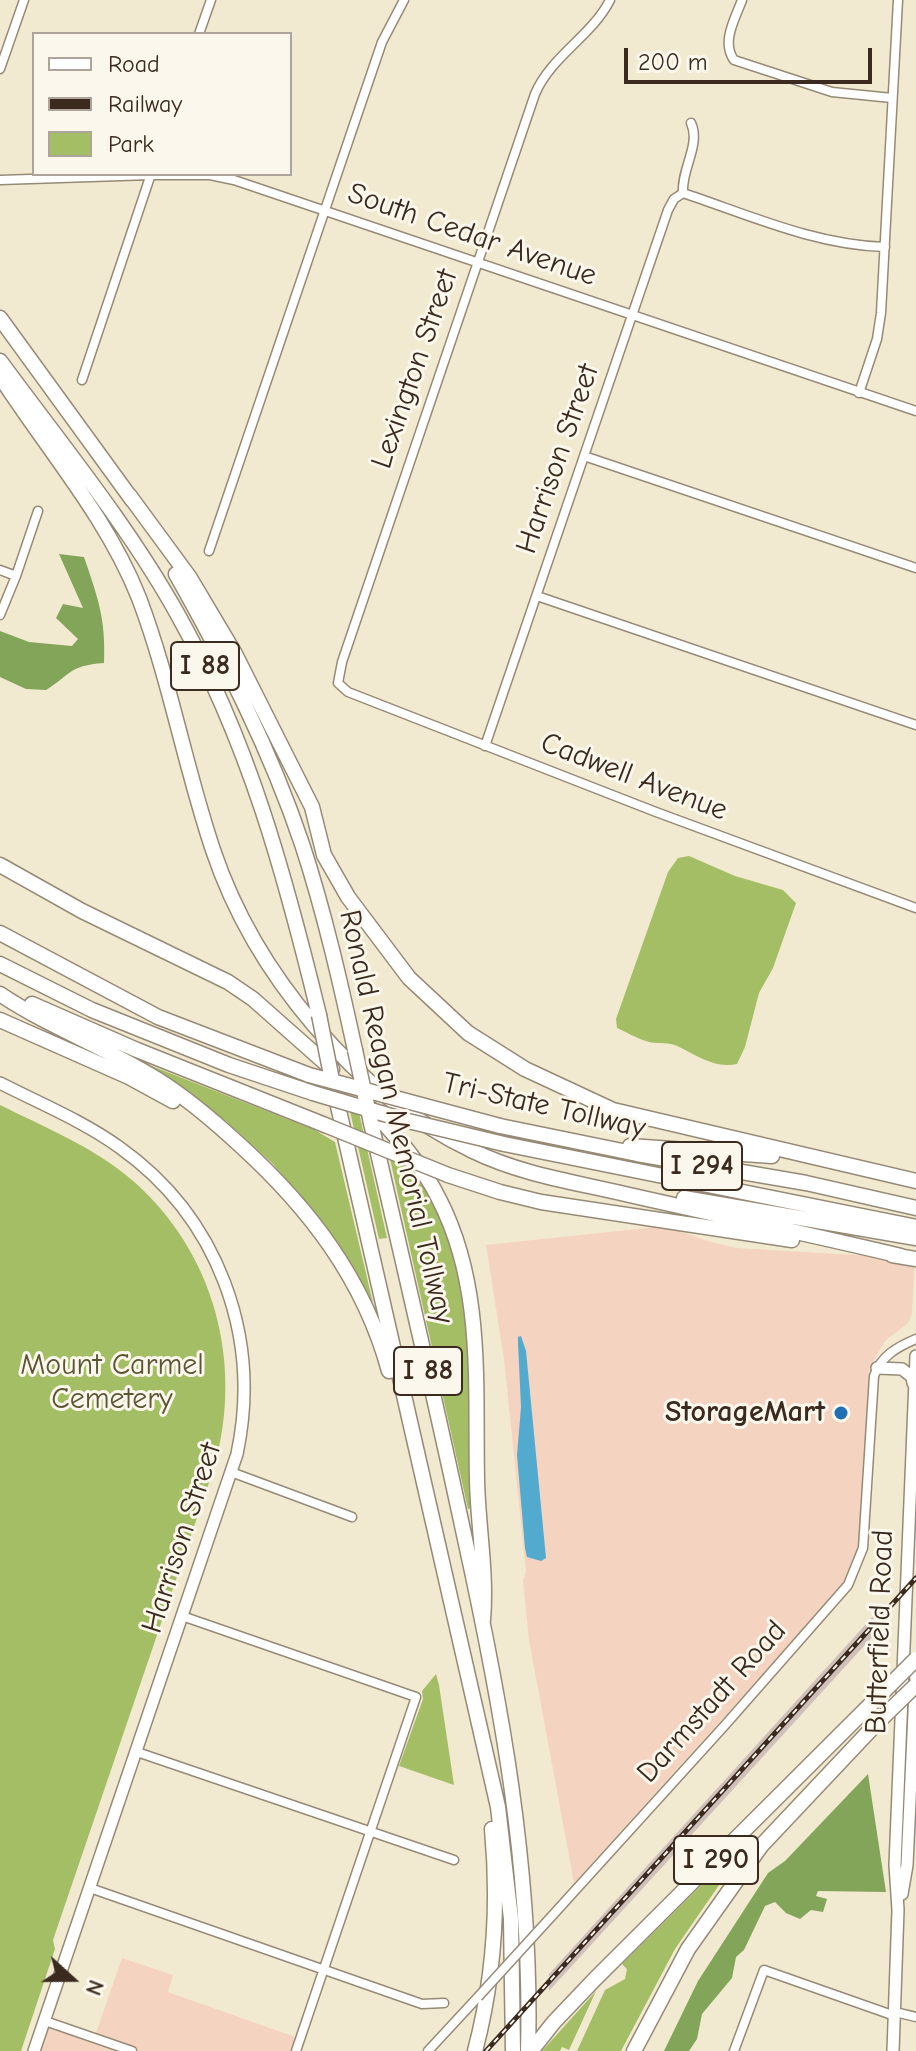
<!DOCTYPE html>
<style>
body{margin:0}
#map{position:relative;width:916px;height:2051px;overflow:hidden;background:#f2ead0;font-family:"Comic Neue",sans-serif}
canvas{display:block}
.legend{position:absolute;left:32px;top:32px;width:260px;height:144px;box-sizing:border-box;background:#fbf7ec;border:2px solid #aea59a;margin:0;padding:10px 14px;list-style:none;font-size:24px;color:#3b2a1e}
.legend li{display:flex;align-items:center;gap:16px;height:40px}
.legend b{width:40px;border:2px solid #aea59a}
.north{position:absolute;left:32px;top:1939px;width:80px;height:80px;-webkit-text-stroke:6px #fbf7ec;paint-order:stroke;rotate:111deg;font-size:22px;font-weight:700;line-height:32px;text-align:center;color:#3b2a1e}
.north::after{content:'';display:block;margin:auto;width:28px;height:36px;background:#3b2a1e;clip-path:polygon(50% 0,100% 100%,50% 72%,0 100%)}
.scale{position:absolute;left:624px;top:48px;width:248px;height:36px;box-sizing:border-box;border:4px solid #3b2a1e;border-top:0;padding-left:10px;font-size:24px;line-height:28px;white-space:nowrap;color:#3b2a1e;-webkit-text-stroke:6px #fbf7ec;paint-order:stroke}
</style>
<div id="map">
<canvas width="916" height="2051"></canvas>
<ul class="legend">
<li><b style="height:10px;background:#fff"></b>Road</li>
<li><b style="height:10px;background:#3b2a1e"></b>Railway</li>
<li><b style="height:22px;background:#a4be65"></b>Park</li>
</ul>
<div class="north">N</div>
<div class="scale">200 m</div>
</div>
<script>
const c = document.querySelector('canvas').getContext('2d');
c.lineJoin = 'round';
function paint(path, color) {
  c.fillStyle = color;
  c.fill(path, 'evenodd');
}
function trace(path, color, width, dash) {
  c.strokeStyle = color;
  c.lineWidth = width;
  c.lineCap = dash ? 'butt' : 'round';
  c.setLineDash(dash || []);
  c.stroke(path);
}
function write(font, color, halo, rows, align = 'center') {
  c.font = font + ' "Comic Neue",sans-serif';
  c.lineWidth = 6;
  c.setLineDash([]);
  c.textBaseline = 'middle';
  c.strokeStyle = halo;
  c.fillStyle = color;
  for (const [text, x, y, turn = 0] of rows) {
    c.save();
    c.translate(x, y);
    c.rotate((+turn || 0) * Math.PI / 180);
    c.textAlign = isNaN(turn) ? turn : align;
    if (halo) c.strokeText(text, 0, 0);
    c.fillText(text, 0, 0);
    c.restore();
  }
}
paint(new Path2D(`
 M666,1226L707,1241L736,1248L855,1255H915L912,1314L908,1323L885,1341L869,1369L861,1536L859,1548L845,1583L574,1883L529,1640L523,1581L526,1571L504,1359L486,1245Z
 M122,1958L173,1975L168,1992L298,2038L294,2051H41L51,2022L95,2036Z`), '#f4d3c0');
paint(new Path2D(`
 M885,1603V1623L549,1991V1974Z`), '#d0c0bc');
paint(new Path2D(`
 M689,856L735,876L783,890L796,903L773,968L759,993L745,1047L737,1064C714,1069 697,1055 677,1046C667,1041 656,1045 646,1041C636,1038 626,1032 617,1028L616,1019L668,872L678,858Z
 M144,1063L315,1130L335,1142L373,1303L324,1225L273,1164L226,1121Z
 M346,1094L358,1108L387,1238L379,1239Z
 M0,1105C44,1127 94,1147 132,1180C215,1252 244,1364 214,1468L53,1940L55,1949L21,2051H0Z
 M390,1159L416,1171L443,1223L458,1269L469,1339V1440L473,1508L468,1509Z
 M436,1674L439,1685L454,1785L399,1766L423,1699L422,1691Z
 M733,1854L735,1855L732,1859L735,1862L675,1949L621,2051H577L605,1990L625,1979L627,1969L622,1964Z
 M596,1991L569,2050L562,2047L560,2051H542Z`), '#a4be65');
paint(new Path2D(`
 M59,554L84,557C98,598 106,619 104,663C68,666 73,673 46,690L26,689L0,677V631L29,642L72,646L78,639L56,618L63,604L83,608Z
 M868,1774L886,1892L818,1891L816,1896L827,1899L823,1912L811,1910L800,1919L786,1913L775,1902L765,1906L744,1950L736,1957L732,1978L702,2014L697,2039L689,2051H664L698,1981L768,1873L785,1861Z`), '#83a55a');
paint(new Path2D(`
 M521,1336L526,1351L546,1558L541,1561L527,1557L525,1548L517,1455L521,1407L518,1343V1337Z`), '#52aacf');
const street = new Path2D(`
 M610,0C592,36 551,56 535,94L342,662L338,683L348,692L656,812L916,908
 M742,0C735,19 721,42 734,60L832,92L892,98
 M199,34L211,0
 M0,69L24,0
 M0,180L151,175H210L234,180L916,411
 M683,193C749,215 815,245 885,247
 M683,193C681,169 701,145 691,123
 M82,380L151,174
 M859,393L877,339L881,313L898,0
 M584,456L916,568
 M209,551L382,42L404,0
 M0,570L16,576
 M537,596L916,725
 M0,615L16,576L38,511
 M485,746L668,210L674,199L683,193
 M231,1472L352,1517
 M182,1616L416,1697L296,2051
 M137,1752L454,1860
 M90,1888L422,2004L444,2003
 M551,1917L726,1724L848,1585L863,1548L874,1376C881,1356 897,1347 916,1339
 M895,2012L916,2017
 M45,2021L132,2051
 M428,2051L478,1997
 M734,2051L764,1970L895,2016`);
const secondary = new Path2D(`
 M0,1083C39,1103 83,1121 119,1147C218,1217 262,1336 237,1454L34,2051
 M877,1368L902,1369L912,1377L913,1383
 M902,1894L907,1865L916,1670
 M893,2051L898,1910L895,1865L916,1356`);
const highway = new Path2D(`
 M0,318L133,501
 M0,361C61,444 128,525 178,615C249,742 285,875 319,1015
 M0,376C47,449 107,517 139,598C170,680 185,767 213,850C254,972 355,1095 473,1151C520,1174 574,1182 625,1194C717,1215 809,1234 901,1256
 M129,495L190,578L234,652L312,807L324,855L348,897L409,978L468,1033L525,1069L613,1110L916,1181
 M176,574C225,661 270,749 302,844C324,911 340,981 355,1050
 M0,865L82,911L228,982L253,999L332,1069
 M0,933L158,1017L309,1075
 M0,964L92,1010L229,1065L313,1093
 M0,994C49,1027 105,1047 155,1078C186,1097 214,1121 241,1146C309,1208 364,1279 389,1371
 M32,1004L137,1050L325,1125
 M0,1020L129,1077L173,1101
 M332,1080L498,1807L511,1919L513,2051
 M369,1107C395,1135 422,1164 439,1199C484,1286 475,1385 477,1480C478,1527 487,1573 483,1620
 M371,1123C402,1258 434,1394 463,1530C501,1702 533,1874 528,2051
 M500,1126L637,1154L806,1183L916,1208
 M504,1144L916,1227
 M630,1146L772,1156
 M448,1175L500,1192L541,1202L792,1240
 M684,1198L916,1238
 M892,1255L916,1259
 M475,2051C494,1979 499,1904 492,1829
 M531,2051L554,2022L595,1979L878,1697
 M634,2051L688,1949L761,1846L877,1723`);
trace(street, '#968a77', 11);
trace(secondary, '#968a77', 14);
trace(highway, '#968a77', 17);
trace(street, '#fff', 8);
trace(secondary, '#fff', 11);
trace(highway, '#fff', 14);
const rail = new Path2D(`
 M486,2051L916,1578`);
trace(rail, '#3b2a1e', 5);
trace(rail, '#fbf7ec', 2, [6]);
const streetBridge = new Path2D(`
 M478,1997L551,1917`);
const highwayBridge = new Path2D(`
 M319,1015L332,1080
 M355,1050L371,1123
 M309,1075L500,1126
 M313,1093L408,1121L504,1144
 M325,1125L448,1175
 M878,1697L916,1659
 M877,1723L916,1685`);
trace(streetBridge, '#968a77', 11, []);
trace(highwayBridge, '#968a77', 17, []);
trace(streetBridge, '#fff', 8);
trace(highwayBridge, '#fff', 14);
for (const [x, y, r, color] of [
 [841,1413,8,"#1f6fb2"]
]) {
  const dot = new Path2D();
  dot.arc(x, y, r, 0, 2 * Math.PI);
  c.fillStyle = color;
  c.fill(dot);
  trace(dot, '#fbf7ec', 3);
}
for (const [x, y, w] of [
 [205,666,68],
 [702,1166,80],
 [428,1371,68],
 [716,1860,84]
]) {
  const box = new Path2D();
  box.roundRect(x - w / 2, y - 24, w, 48, 6);
  c.fillStyle = '#fbf7ec';
  c.fill(box);
  trace(box, '#3b2a1e', 2);
}
write('bold 28px', '#3b2a1e', null, [
 ["I 88",205,666],
 ["I 294",702,1166],
 ["I 88",428,1371],
 ["I 290",716,1860]
]);
write('30px', '#3b2a1e', '#fbf7ec', [
 ["South Cedar Avenue",472,235,19],
 ["Lexington Street",415,369,-71],
 ["Harrison Street",558,459,-71],
 ["Cadwell Avenue",634,777,21],
 ["Tri-State Tollway",544,1106,13],
 ["Ronald Reagan Memorial Tollway",396,1117,77],
 ["Harrison Street",182,1538,-72],
 ["Butterfield Road",880,1632,-88],
 ["Darmstadt Road",712,1702,-48]
]);
write('30px', '#5a5633', '#fbf7ec', [
 ["Mount Carmel",112,1366],
 ["Cemetery",112,1400]
]);
write('bold 30px', '#3b2a1e', '#fbf7ec', [
 ["StorageMart",825,1413]
], 'right');
</script>
